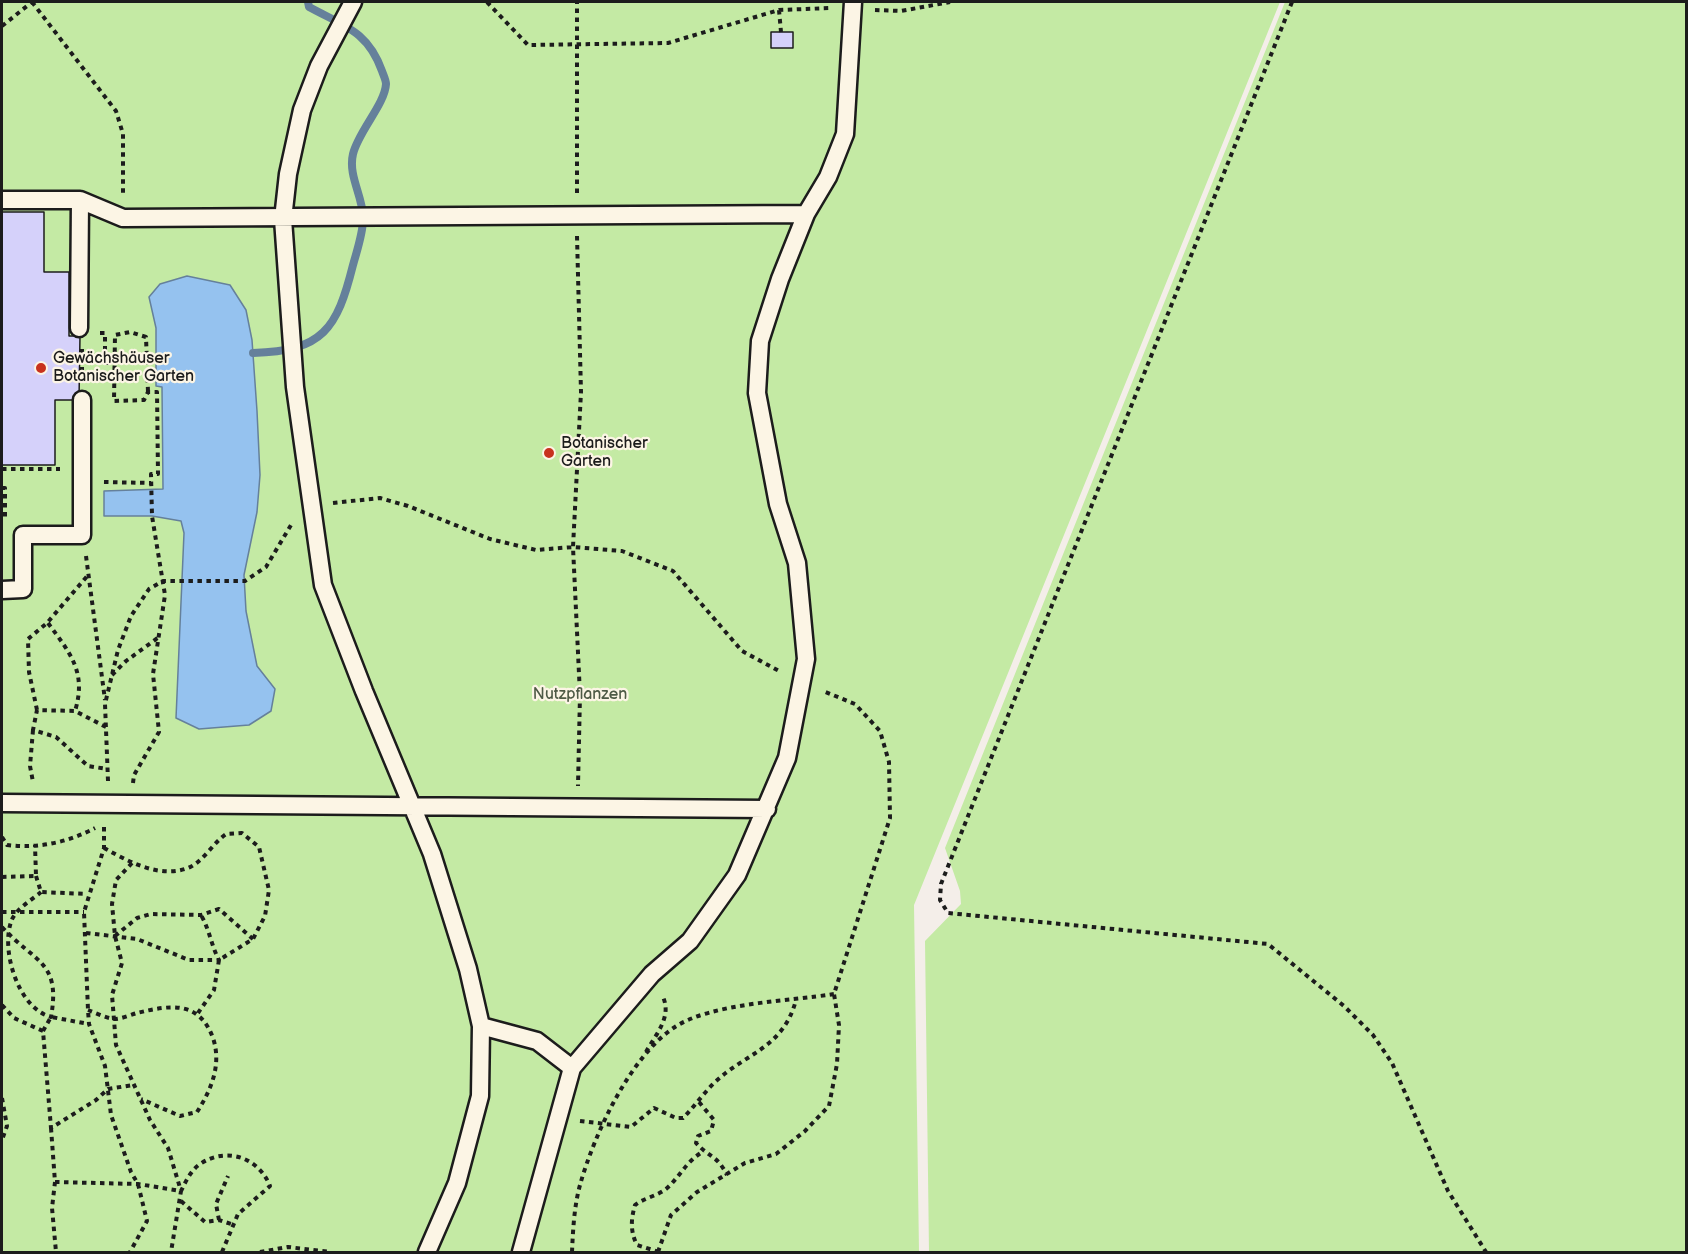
<!DOCTYPE html>
<meta charset="utf-8">
<style>
body{margin:0}
#map{position:relative;width:1688px;height:1254px;overflow:hidden;background:#f4eee9;font-family:"Balsamiq Sans",sans-serif}
canvas{display:block}
.frame{position:absolute;inset:0;border:3px solid #1c1c1c;pointer-events:none}
</style>
<div id="map">
<canvas width="1688" height="1254"></canvas>
<div class="frame"></div>
</div>
<script>
const c = document.querySelector('canvas').getContext('2d');
c.lineJoin = 'round';
function paint(path, color) {
  c.fillStyle = color;
  c.fill(path, 'evenodd');
}
function trace(path, color, width, dash) {
  c.strokeStyle = color;
  c.lineWidth = width;
  c.lineCap = dash ? 'butt' : 'round';
  c.setLineDash(dash || []);
  c.stroke(path);
}
function write(font, color, halo, rows, align = 'center') {
  c.font = font + ' "Balsamiq Sans",sans-serif';
  c.lineWidth = 4.5;
  c.setLineDash([]);
  c.textBaseline = 'middle';
  c.strokeStyle = halo;
  c.fillStyle = color;
  for (const [text, x, y, turn = 0] of rows) {
    c.save();
    c.translate(x, y);
    c.rotate((+turn || 0) * Math.PI / 180);
    c.textAlign = isNaN(turn) ? turn : align;
    if (halo) c.strokeText(text, 0, 0);
    c.fillText(text, 0, 0);
    c.restore();
  }
}
paint(new Path2D(`
 M2,2H1280L914,905L919,1252H2Z
 M1285,2H1686V1252H929L925,941L961,904L960,891L945,848Z`), '#c4eaa4');
const water = new Path2D(`
 M187,276L230,285L246,310L252,340L257,411L260,475L257,512L244,575L246,611L257,666L275,689L271,711L249,725L199,729L176,718L184,533L181,521L152,516H104V491L163,489L162,387L156,386V328L149,297L160,284Z`);
paint(water, '#95c2ef');
trace(water, '#65809b', 1.5);
trace(new Path2D(`
 M253,353C323,351 337,329 353,265C357,250 364,231 363,216C362,195 348,175 353,154C358,132 385,104 386,84C386,80 383,74 382,71C368,31 344,26 309,7L308,2`), '#65809b', 8);
const building = new Path2D(`
 M771,32H793V48H771Z
 M2,212H44V272H69V336H80L79,400H55V465H2Z`);
paint(building, '#d5d1fa');
trace(building, '#1c1c1c', 1.5);
const service = new Path2D(`
 M353,2L319,66L302,110L288,174L283,219L295,387L323,585L364,691L432,854L468,969L481,1026L480,1096L457,1183L427,1252
 M2,200H80L123,218L806,214
 M79,328L80,200
 M2,590L23,589V535H82V400
 M2,803L767,809
 M481,1026L537,1041L572,1068
 M521,1252L572,1068L652,974L690,941L737,875L787,758L806,659L797,563L778,504L757,393L760,341L780,279L806,214L828,177L845,134L853,2`);
trace(service, '#1c1c1c', 21);
trace(new Path2D(`
 M32,2L116,111L123,134V194
 M487,2L528,45L668,43L779,10L831,8
 M1292,2L941,884L940,900L948,913L1268,944L1344,1006L1373,1035L1392,1063L1448,1191L1486,1252
 M779,10L781,32
 M875,10L901,11L950,2
 M2,26L32,2
 M577,193V2
 M577,236L581,392L573,547L580,695L578,786
 M100,333H105V363H114
 M82,349V380
 M2,469H60
 M104,482L151,483
 M2,488H5V520
 M333,503L380,498L408,506L490,539L536,550L573,547L622,551L673,571L742,651L781,672
 M86,556L105,700
 M48,623C70,653 87,672 75,711
 M112,675L126,661L159,637
 M37,710L29,672L28,639L47,623L89,574
 M106,727L75,711L37,710L33,730L56,737L88,766L107,769
 M33,730L30,766L33,782
 M108,781L105,704L118,650L131,616L149,589L163,581H245L266,567L291,525
 M133,783L134,775L159,732L153,674L165,595L152,516L151,474H158L157,392H148L144,400L114,401L115,335L130,332L146,337L148,392
 M104,827V848L84,912L88,1010L89,1024L105,1066L111,1115L131,1172L138,1184L147,1221L130,1252
 M2,837L7,845C39,849 68,842 95,828
 M104,848C128,861 159,879 188,868C203,862 213,843 226,834L242,833L259,847L269,890L265,916L253,939L219,960L214,990L198,1013
 M132,863L116,880L112,904L115,936L122,963L112,995L116,1045L150,1120L168,1148L181,1191L171,1252
 M36,876L41,892L87,894
 M2,877L36,876L35,845
 M2,912H84
 M2,927C35,963 61,961 51,1017C18,1008 1,951 11,922C15,909 32,900 41,892
 M86,933L137,939L189,960H219C211,945 210,931 201,915
 M115,936L137,918L151,914L201,915L219,909L253,939
 M2,1005L14,1018L43,1031L51,1128L96,1100L108,1089L133,1085
 M88,1010C96,1013 106,1018 114,1019C121,1019 130,1015 137,1013C170,1005 199,1000 213,1038C222,1065 211,1090 197,1112L180,1116L141,1099
 M43,1031L51,1017L89,1024
 M646,1052C656,1034 672,1017 663,997
 M2,1098L7,1126L2,1140
 M699,1102L714,1120L711,1131L698,1136L696,1143C710,1158 717,1155 727,1175
 M580,1121L631,1127L654,1108L676,1118H683C694,1107 703,1094 714,1083C745,1053 783,1049 796,1000
 M51,1128L55,1182L52,1208L56,1252
 M55,1182L138,1184L181,1191C186,1181 191,1170 200,1164C227,1146 259,1158 270,1186L238,1214L222,1252
 M181,1201L205,1222L219,1220L234,1225
 M219,1220L216,1204L228,1176
 M260,1252L288,1247L331,1252
 M572,1252C573,1230 574,1207 580,1185C594,1135 630,1056 675,1027C711,1003 790,1001 834,994
 M658,1252L671,1215L697,1192L745,1163L776,1154L805,1131L829,1106L837,1064L839,1025L834,994L890,818L889,762L880,731L855,704L823,691
 M659,1252L637,1245C630,1231 631,1219 635,1205C644,1198 657,1196 666,1189C680,1177 686,1161 704,1151`), '#1c1c1c', 4, [4.5, 4.5]);
trace(service, '#fcf5e5', 16);
for (const [x, y, r, color] of [
 [41,368,6,"#c8321e"],
 [549,453,6,"#c8321e"]
]) {
  const dot = new Path2D();
  dot.arc(x, y, r, 0, 2 * Math.PI);
  c.fillStyle = color;
  c.fill(dot);
  trace(dot, '#fcf5e5', 2);
}
write('16px', '#1c1c1c', '#fcf5e5', [
 ["Gewächshäuser",53,359],
 ["Botanischer Garten",53,377],
 ["Botanischer",561,444],
 ["Garten",561,462]
], 'left');
write('16px', '#4e5a45', '#fcf5e5', [
 ["Nutzpflanzen",580,695]
]);
</script>
